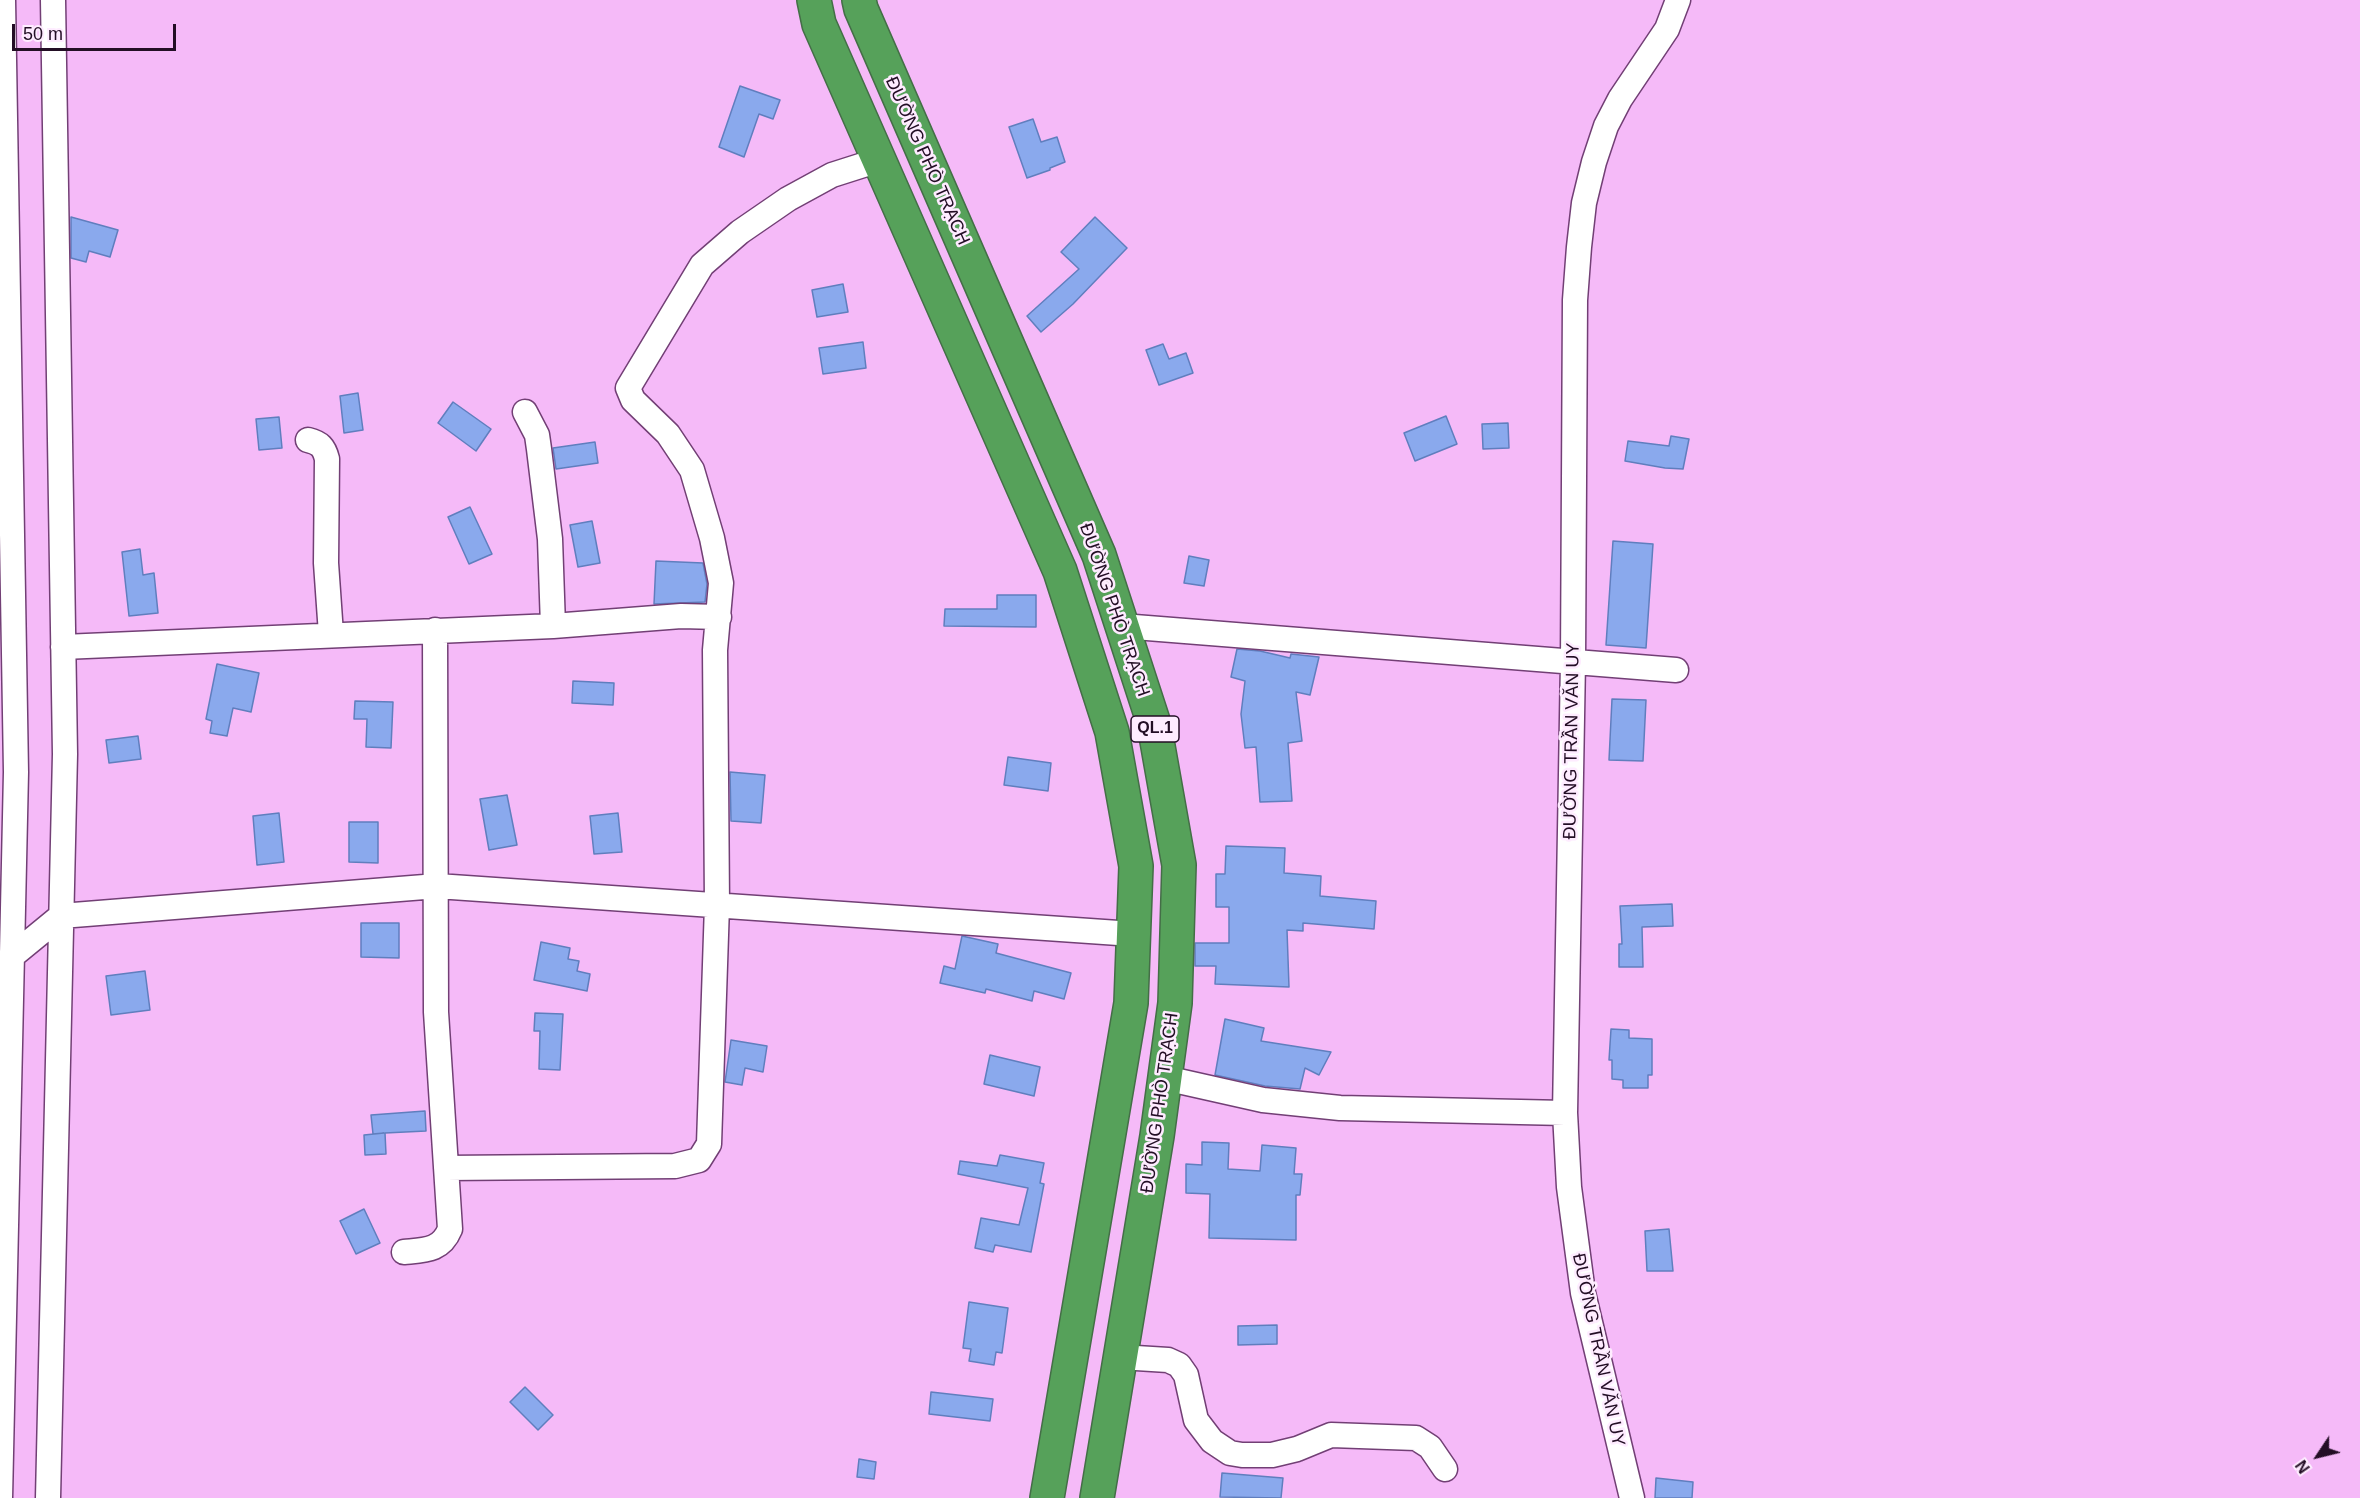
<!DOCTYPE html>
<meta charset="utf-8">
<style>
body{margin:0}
#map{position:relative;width:2360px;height:1498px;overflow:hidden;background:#f5baf8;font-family:Helvetica,sans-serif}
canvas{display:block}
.north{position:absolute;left:2288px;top:1426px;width:60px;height:60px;-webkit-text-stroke:4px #feecff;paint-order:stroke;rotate:235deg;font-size:16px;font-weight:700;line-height:24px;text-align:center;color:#230e25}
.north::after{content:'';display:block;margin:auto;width:21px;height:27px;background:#230e25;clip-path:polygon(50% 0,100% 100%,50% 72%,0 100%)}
.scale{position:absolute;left:12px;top:24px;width:164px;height:27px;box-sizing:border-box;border:3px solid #230e25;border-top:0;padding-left:8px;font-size:18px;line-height:21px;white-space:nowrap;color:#230e25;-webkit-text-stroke:4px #feecff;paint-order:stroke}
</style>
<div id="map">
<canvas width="2360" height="1498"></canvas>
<div class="north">N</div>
<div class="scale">50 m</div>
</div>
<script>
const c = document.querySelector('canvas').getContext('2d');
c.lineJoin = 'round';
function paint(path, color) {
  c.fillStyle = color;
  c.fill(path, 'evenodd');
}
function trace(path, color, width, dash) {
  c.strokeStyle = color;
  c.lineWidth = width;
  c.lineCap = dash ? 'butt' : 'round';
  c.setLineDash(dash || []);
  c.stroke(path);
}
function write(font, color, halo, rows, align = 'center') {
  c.font = font + ' Helvetica,sans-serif';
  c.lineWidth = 5;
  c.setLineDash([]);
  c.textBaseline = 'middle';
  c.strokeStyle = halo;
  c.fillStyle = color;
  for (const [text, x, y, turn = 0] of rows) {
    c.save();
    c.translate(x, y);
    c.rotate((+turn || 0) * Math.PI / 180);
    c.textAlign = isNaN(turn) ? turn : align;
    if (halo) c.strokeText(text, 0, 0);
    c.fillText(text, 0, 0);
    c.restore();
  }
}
const building = new Path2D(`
 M740,86L780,100L773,119L759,114L744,157L719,147Z
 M1033,119L1041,142L1057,137L1065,162L1050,168V170L1027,178L1009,127Z
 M71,217L118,230L110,257L89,251L86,262L71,258Z
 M1095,217L1127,248L1073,304L1041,332L1027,316L1079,269L1061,252Z
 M843,284L848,312L817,317L812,290Z
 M863,342L866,368L823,374L819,348Z
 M1163,344L1169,359L1186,353L1193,373L1159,385L1146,350Z
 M358,393L363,430L344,433L340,396Z
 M453,402L491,429L476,451L438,423Z
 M1446,416L1457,444L1415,461L1404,433Z
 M279,417L282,448L259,450L256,419Z
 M1508,423L1509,448L1483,449L1482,424Z
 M1671,436L1689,439L1683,469L1665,468L1625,461L1628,441L1669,446Z
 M595,442L598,463L556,469L553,448Z
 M470,507L492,554L469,564L448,517Z
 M592,521L600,563L578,567L570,525Z
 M1613,541L1653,544L1646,648L1606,645Z
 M140,549L143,575L154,573L158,613L129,616L122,552Z
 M1189,556L1209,560L1204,586L1184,583Z
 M656,561L703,563L707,584L705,602L654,604Z
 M997,595H1036V627L944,626L945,609H997Z
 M1237,649L1260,651L1290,658L1291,654L1319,657L1310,695L1296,692L1302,741L1288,743L1292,801L1260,802L1256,747L1245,748L1241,714L1245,681L1231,677Z
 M217,664L259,673L251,712L233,708L227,736L210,733L212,721L206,719Z
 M573,681L614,683L613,705L572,703Z
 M1612,699L1646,700L1643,761L1609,760Z
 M355,701L393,702L391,748L366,747L367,719H354Z
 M138,736L141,759L109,763L106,740Z
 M1008,757L1051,763L1048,791L1004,785Z
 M730,772L765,775L761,823L731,821Z
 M507,795L517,845L489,850L480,799Z
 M279,813L284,862L257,865L253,816Z
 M618,813L622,852L594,854L590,816Z
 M349,822H378V863L349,862Z
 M1226,846L1285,848L1284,873L1321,876L1320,896L1376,901L1374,929L1303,923V931L1287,930L1289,987L1215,984L1216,966H1195V943H1229V907H1216V874H1225Z
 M1672,904L1673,926L1642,927L1643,967H1619V944H1622L1620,906Z
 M361,923H399V958L361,957Z
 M962,936L998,944L996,953L1071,973L1064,999L1034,991L1032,1001L986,989L985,993L940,983L944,966L955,969Z
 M541,942L570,948L568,959L579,961L577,971L590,974L587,991L534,980Z
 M145,971L150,1010L111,1015L106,976Z
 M535,1013L563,1014L560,1070L539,1069L540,1031H534Z
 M1225,1019L1264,1028L1261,1041L1331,1052L1319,1075L1305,1068L1300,1089L1265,1086L1215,1075Z
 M1611,1029L1629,1030V1038L1652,1039V1075H1648V1088H1623V1080L1612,1079V1060H1609Z
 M731,1040L767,1046L763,1072L745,1068L742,1085L725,1082Z
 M990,1055L1040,1067L1034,1096L984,1084Z
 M425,1111L426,1131L385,1133L386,1154L365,1155L364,1135L384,1133L373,1134L371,1115Z
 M1202,1142L1229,1143L1228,1169L1260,1171L1262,1145L1296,1148L1294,1174H1302L1300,1195H1296V1240L1209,1238L1210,1194L1186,1193V1164L1202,1165Z
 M1000,1155L1044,1163L1040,1183L1044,1184L1031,1252L995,1245L993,1252L975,1248L981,1218L1019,1225L1028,1188L958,1174L960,1161L997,1166Z
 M364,1209L380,1243L356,1254L340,1221Z
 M1669,1229L1673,1271H1647L1645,1231Z
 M969,1302L1008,1308L1002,1353L996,1352L994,1365L969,1361L971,1349L963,1348Z
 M1277,1325V1344L1238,1345V1326Z
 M525,1387L553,1415L538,1430L510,1402Z
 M931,1392L993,1399L990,1421L929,1414Z
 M859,1459L876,1462L874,1479L857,1477Z
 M1222,1473L1283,1478L1281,1498L1220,1497Z
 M1656,1478L1693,1482L1692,1498H1655Z`);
paint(building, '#8aa9ed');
trace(building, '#607ebe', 1.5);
const minor = new Path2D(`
 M525,412L537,435L539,449L550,539L553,626
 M308,440C320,443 324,447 327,459L326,563L331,634
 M1122,626L1676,670
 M63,647L553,626L681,616L719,617
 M6,961L61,916L437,886L1133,934
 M1165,1078L1263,1100L1340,1108L1565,1113
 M446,1168L675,1166L699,1160L709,1144L717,905L715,650L721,583L712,538L692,470L668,434L633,400L628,388L702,265L740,232L788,199L832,175L879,160
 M404,1252C425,1250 441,1251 450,1229L436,1012L435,630
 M1120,1357L1168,1360L1179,1365L1186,1375L1196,1420L1212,1441L1230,1453L1242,1455H1272L1297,1449L1331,1435L1416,1438L1430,1447L1445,1469
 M0,1498L16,772L3,0
 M48,1498L65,754L53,0
 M1632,1498L1583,1293L1569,1187L1565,1113L1573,661L1575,300L1579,247L1584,203L1594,162L1606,126L1620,99L1667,29L1678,0`);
const highway = new Path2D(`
 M814,0L819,24L1060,571L1112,732L1136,866L1131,1003L1047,1498
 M859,0L861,9L1099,555L1154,724L1179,865L1175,1003L1157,1136L1097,1498`);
trace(minor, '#723f75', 27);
trace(highway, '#446e47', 36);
trace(minor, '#fff', 24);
trace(highway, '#56a15a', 33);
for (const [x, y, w] of [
 [1155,729,48]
]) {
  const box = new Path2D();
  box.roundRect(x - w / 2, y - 13, w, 26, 4.5);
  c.fillStyle = '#feecff';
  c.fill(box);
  trace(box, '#230e25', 1.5);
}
write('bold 16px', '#230e25', null, [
 ["QL.1",1155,729]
]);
write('18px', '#230e25', '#feecff', [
 ["ĐƯỜNG PHÒ TRẠCH",927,161,66],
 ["ĐƯỜNG PHÒ TRẠCH",1114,610,71],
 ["ĐƯỜNG TRẦN VĂN UY",1572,741,-89],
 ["ĐƯỜNG PHÒ TRẠCH",1160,1103,-82],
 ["ĐƯỜNG TRẦN VĂN UY",1598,1350,78]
]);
</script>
